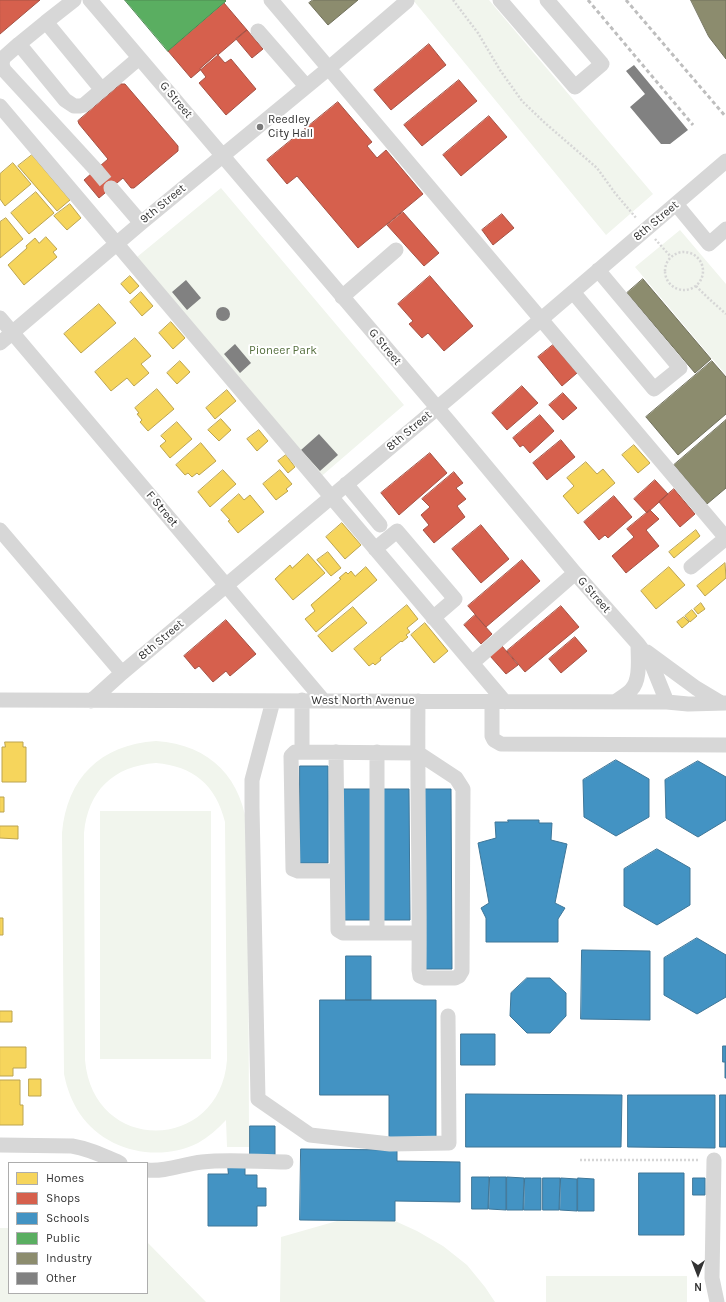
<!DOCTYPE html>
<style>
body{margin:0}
#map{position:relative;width:726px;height:1302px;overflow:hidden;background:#fff;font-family:Karla,sans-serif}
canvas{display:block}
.legend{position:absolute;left:8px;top:1162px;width:140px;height:132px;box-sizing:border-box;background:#fff;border:1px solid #adadad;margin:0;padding:5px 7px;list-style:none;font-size:12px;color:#333}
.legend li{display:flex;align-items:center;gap:8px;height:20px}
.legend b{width:20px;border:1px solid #adadad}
.north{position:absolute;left:678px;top:1254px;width:40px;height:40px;-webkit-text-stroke:3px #fff;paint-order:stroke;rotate:180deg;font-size:11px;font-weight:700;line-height:16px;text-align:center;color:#333}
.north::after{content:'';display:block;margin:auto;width:14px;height:18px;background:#333;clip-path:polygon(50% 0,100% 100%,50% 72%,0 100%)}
</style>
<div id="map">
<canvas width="726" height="1302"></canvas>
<ul class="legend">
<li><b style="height:11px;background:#f6d55c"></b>Homes</li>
<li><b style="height:11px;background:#d6604d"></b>Shops</li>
<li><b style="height:11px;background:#4393c3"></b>Schools</li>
<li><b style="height:11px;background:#5aae61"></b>Public</li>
<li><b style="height:11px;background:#8c8c6e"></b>Industry</li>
<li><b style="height:11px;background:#818181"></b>Other</li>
</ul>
<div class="north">N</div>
</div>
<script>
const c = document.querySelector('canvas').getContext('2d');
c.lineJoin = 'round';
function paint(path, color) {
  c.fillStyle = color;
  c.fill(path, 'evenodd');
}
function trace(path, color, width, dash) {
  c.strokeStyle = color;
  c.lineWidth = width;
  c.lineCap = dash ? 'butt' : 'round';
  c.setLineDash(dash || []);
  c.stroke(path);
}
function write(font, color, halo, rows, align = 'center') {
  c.font = font + ' Karla,sans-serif';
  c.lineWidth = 4;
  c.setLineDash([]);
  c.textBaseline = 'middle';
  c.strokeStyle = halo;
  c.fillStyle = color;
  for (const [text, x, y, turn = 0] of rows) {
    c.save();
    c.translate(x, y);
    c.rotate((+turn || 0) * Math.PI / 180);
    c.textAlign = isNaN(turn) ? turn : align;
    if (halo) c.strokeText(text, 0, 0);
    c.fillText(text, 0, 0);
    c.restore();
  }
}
paint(new Path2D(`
 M413,0H489L653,194L606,235Z
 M221,188L404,405L317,480L137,257Z
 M680,230L726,284V375L635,267Z
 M156,741C211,745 243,778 248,834L249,1147H227L226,1120C218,1129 208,1137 198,1143C158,1163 105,1151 80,1114C72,1102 67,1089 64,1074L62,833C67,778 100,745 156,741ZM156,763C193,766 216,785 225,822L227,1060C220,1153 93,1155 85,1060L84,833C88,791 113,766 156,763Z
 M100,811H211V1059H100Z
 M337,1221H395L417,1231L443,1246L467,1265L485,1287L495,1302H280L281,1237Z
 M0,1228H9V1293H147V1242L206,1302H0Z
 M546,1276H687V1302H546Z`), '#f1f5ed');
const homes = new Path2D(`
 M32,155L70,200L57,211L18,166Z
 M13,163L31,184L5,206L0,199V174Z
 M36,192L54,213L29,234L11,213Z
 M70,204L81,218L67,230L54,216Z
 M6,218L23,239L0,258V222Z
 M46,237L57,249L53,252L57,257L24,285L8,265L27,248L26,246L35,238L39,243Z
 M130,276L139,286L130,294L121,284Z
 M141,292L153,306L142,316L130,302Z
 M99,304L116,323L81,353L64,334Z
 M171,322L185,338L173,349L159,333Z
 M135,338L151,356L141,364L149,373L134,386L127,378L111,391L95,372Z
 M180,361L190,372L177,384L167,373Z
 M157,389L174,409L148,431L140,422L142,420L137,414L139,413L135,408Z
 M227,390L236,401L215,419L206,408Z
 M221,419L231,430L219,441L208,430Z
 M177,422L192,439L170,458L160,446L166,441L161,436Z
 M259,430L268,441L257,451L247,439Z
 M201,443L216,461L199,475L197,473L192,477L188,473L185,475L176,465Z
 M634,445L650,463L638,473L622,455Z
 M286,455L295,467L288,473L278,461Z
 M586,462L597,474L603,469L615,483L578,514L563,496L574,486L567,478Z
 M223,470L236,484L210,507L198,492Z
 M280,470L292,484L286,489L288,491L276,500L263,484Z
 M239,494L244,500L250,495L264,512L238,533L228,521L230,520L221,510Z
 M342,523L361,545L345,559L326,537Z
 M696,530L700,536L674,558L669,552Z
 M328,552L341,568L331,576L317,560Z
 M308,554L325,573L293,600L275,579L290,565L292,568Z
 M725,563L726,578L705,596L697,586Z
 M366,567L377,580L316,632L305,619L315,611L311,605L341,579L339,578L346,572L348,574L351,571L355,576Z
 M669,567L685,585L656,609L641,591Z
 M701,603L705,609L698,614L694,609Z
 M407,605L418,619L407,628L410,632L406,635L408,637L402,642L401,641L380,658L381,660L375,665L373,663L369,666L354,649Z
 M353,607L367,623L332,652L318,636Z
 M692,610L697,616L690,622L685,616Z
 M684,617L689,622L682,628L677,622Z
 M425,623L448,651L434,663L411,635Z
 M5,742H23V747H26V782H2V747H5Z
 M0,797H4V812H0Z
 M0,826H18V839L0,838Z
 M0,918H3V935H0Z
 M0,1011H12V1022H0Z
 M0,1047H26V1068H13V1076H0Z
 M29,1079H41V1096H29Z
 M0,1080H20V1105H23V1125H0Z`);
paint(homes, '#f6d55c');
trace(homes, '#bca450', 1);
const shops = new Path2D(`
 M0,0H40L0,34Z
 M224,3L247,30L191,78L168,51Z
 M247,30L263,49L252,58L236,39Z
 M429,44L446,65L391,110L374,90Z
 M217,54L225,63L231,59L256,89L226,115L199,83L206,77L200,69Z
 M459,80L477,101L422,146L404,125Z
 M121,84H125L178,146V151L134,188H131L123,178L99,198L84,180L108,159L79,124L78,121Z
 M338,102L372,142L367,146L377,158L386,150L423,194L358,248L297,176L287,184L267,160Z
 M489,116L507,137L461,176L443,155Z
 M403,212L439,253L424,266L387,225Z
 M502,214L514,228L493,245L482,230Z
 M430,276L473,326L444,351L428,333L422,338L409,324L413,321L398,304Z
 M553,345L577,373L562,386L538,357Z
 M522,386L538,403L507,430L492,413Z
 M563,393L577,408L563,420L549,405Z
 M540,415L554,431L530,453L523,445L520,447L513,438Z
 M561,440L575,457L547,480L533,463Z
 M430,453L447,473L399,515L381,493Z
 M454,472L463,483L456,488L466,499L457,506L465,517L434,543L423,530L429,525L421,515L430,507L422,499Z
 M655,480L668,494L647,513L634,499Z
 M674,489L695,514L680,527L659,502Z
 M614,496L632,517L608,538L605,535L599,540L584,522Z
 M650,510L659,519L646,530L659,546L626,573L612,556L634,537L627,529Z
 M481,525L509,559L481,583L452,549Z
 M522,560L540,581L486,627L468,606Z
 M561,606L579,627L525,672L507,651Z
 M475,615L492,634L481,644L464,625Z
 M226,620L256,654L230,676L226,671L213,682L199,666L195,669L184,656Z
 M575,637L587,651L561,673L549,659Z
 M502,646L518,665L506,674L490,656Z`);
paint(shops, '#d6604d');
trace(shops, '#a55245', 1);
const schools = new Path2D(`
 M616,760L649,779V817L616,836L584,817L583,780Z
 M698,761L726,777V820L698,837L666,818L665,780Z
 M300,766H328V863H300Z
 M342,789H370V920H343Z
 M382,789H409L410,920H382Z
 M424,789H451L452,969H425Z
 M508,820H539V823H552L551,840L567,844L555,903L565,908L558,919V942H486V918L481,908L489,903L478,843L496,838L495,822H508Z
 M657,849L690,868V905L657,925L624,906V869Z
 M697,938L726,955V997L697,1014L664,995V958Z
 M582,950L650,951V1020L581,1019Z
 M346,956H371V1000H346Z
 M527,978H550L566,993V1016L550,1033H527L510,1016L511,993Z
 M320,1000H436V1140H389V1095H320Z
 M461,1034H495V1065H461Z
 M723,1046H726V1078H725V1062H723Z
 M466,1094L622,1095L621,1147H466Z
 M628,1095H715V1148L628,1147Z
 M720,1095H726V1147H720Z
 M250,1126H275V1157H250Z
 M301,1149L397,1150V1161L460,1162V1202L395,1201V1221L300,1220Z
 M228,1166H245V1175H257V1188H266V1206H257V1226H208V1174H228Z
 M639,1173H684V1235H639Z
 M472,1177H489L488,1209H472Z
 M490,1177H506V1210L489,1209Z
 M507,1177L524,1178L523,1210H507Z
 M525,1178H541V1210H524Z
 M543,1178H560L559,1210H543Z
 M561,1178L577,1179V1211L560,1210Z
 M578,1178L594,1179V1211H578Z
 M693,1178H705V1195H693Z`);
paint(schools, '#4393c3');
trace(schools, '#3e7698', 1);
const public = new Path2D(`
 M125,0H225L226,1L168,51Z`);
paint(public, '#5aae61');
trace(public, '#4e8953', 1);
const industry = new Path2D(`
 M313,0H358L328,25L309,3Z
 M691,0H726V59L709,37Z
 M643,279L711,359L695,373L627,293Z
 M712,361L726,377V414L678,455L646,417Z
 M726,420V488L707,504L674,465Z`);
paint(industry, '#8c8c6e');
trace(industry, '#71715c', 1);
paint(new Path2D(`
 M634,65L688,130L670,144H661L630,107L645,94L626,71Z
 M186,280L201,298L187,310L172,292Z
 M216 314a7 7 0 1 1 14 0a7 7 0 1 1-14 0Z
 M235,344L251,363L240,373L224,354Z
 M319,434L338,455L320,471L301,450Z`), '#818181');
trace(new Path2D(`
 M96,170L111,188`), '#d6d6d6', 15, [15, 8]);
trace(new Path2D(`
 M453,0L478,33L500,70L522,101L545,123L597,168L615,193L637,219
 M655,239L671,257
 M665 271a19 19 0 1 1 38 0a19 19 0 1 1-38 0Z
 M696,286L707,297L726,314
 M580,1160H700`), '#d6d6d6', 2.5, [2, 2]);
trace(new Path2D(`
 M90,0L451,424L575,573L638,644L650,660L667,702
 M271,0L726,538L691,567
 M500,0L575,87L602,64L547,0
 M46,22L74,0
 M258,31L306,86
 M19,44L3,58L2,65L4,70L96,170
 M102,90L46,22L19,44L65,100L74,106H80L84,105L139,58
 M0,106L505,702
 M111,188L141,223
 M676,204L709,244L726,229
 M573,292L654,389L680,368L598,270
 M342,297L396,250
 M0,318L323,700
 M0,343L141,223L329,68L407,1
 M346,484L380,525
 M0,530L122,673
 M375,549L397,531L455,599L433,618
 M647,652L696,688L721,703
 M472,663L575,573
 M0,700L667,702L688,704L726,703
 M302,700V751
 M91,701L122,673L455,393L726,161
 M273,701L252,780V807L258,1099L310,1135L390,1144L449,1143L448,1016
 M492,702V736L494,740L501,744L726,745
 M615,702C620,698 626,695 631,690C641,680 638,658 638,644
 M336,752L338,930L343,933H419
 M377,752V933
 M337,871H298L293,869L291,756L295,752L418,753L456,778L463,789L462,971L459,976L455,978H425L420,976L419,970C420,881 417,791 418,701
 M0,1145L72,1146C90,1149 104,1156 120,1163
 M714,1160L712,1278L717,1302
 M147,1170C166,1172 183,1164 202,1162C229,1159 258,1162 286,1162`), '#d7d7d7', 15);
trace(new Path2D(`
 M588,0L693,125
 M626,0L726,117`), '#bebebe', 3, [4, 3]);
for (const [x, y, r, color] of [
 [260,127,4,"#7a7a7a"]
]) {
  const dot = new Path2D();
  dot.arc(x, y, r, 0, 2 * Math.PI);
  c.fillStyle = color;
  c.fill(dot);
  trace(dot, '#fff', 1.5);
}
write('12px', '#333', '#fff', [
 ["G Street",176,100,50],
 ["9th Street",163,204,-39],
 ["8th Street",656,221,-40],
 ["G Street",385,347,50],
 ["8th Street",409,431,-40],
 ["F Street",162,509,50],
 ["G Street",594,595,49],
 ["8th Street",161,640,-40],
 ["West North Avenue",363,701]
]);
write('12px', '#333', '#fff', [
 ["Reedley",268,120],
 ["City Hall",268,134]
], 'left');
write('12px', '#56703f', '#fff', [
 ["Pioneer Park",283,351]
]);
</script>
